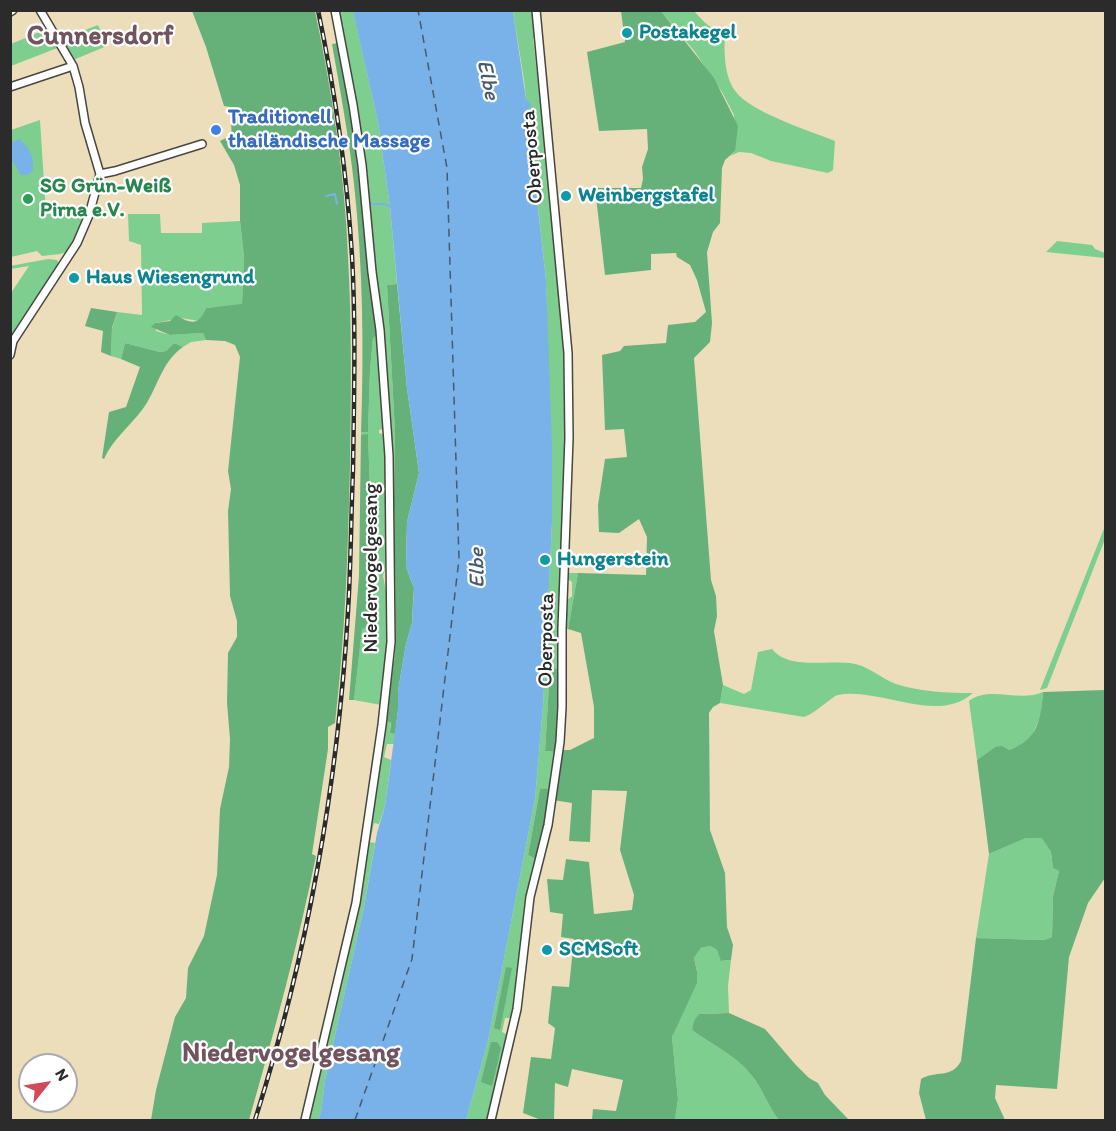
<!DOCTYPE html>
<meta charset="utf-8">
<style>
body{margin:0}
#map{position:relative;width:1116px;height:1131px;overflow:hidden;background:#ecdebb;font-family:Itim,sans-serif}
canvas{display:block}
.frame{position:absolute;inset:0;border:12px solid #2b2b2b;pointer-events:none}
.north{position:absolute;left:18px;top:1053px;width:60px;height:60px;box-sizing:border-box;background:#fff;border:2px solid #aaa;border-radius:50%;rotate:60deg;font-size:16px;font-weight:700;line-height:24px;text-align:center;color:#2b2b2b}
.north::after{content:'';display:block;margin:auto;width:21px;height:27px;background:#d1495b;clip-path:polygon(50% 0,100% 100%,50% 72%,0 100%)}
</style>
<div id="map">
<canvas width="1116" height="1131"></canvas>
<div class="frame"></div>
<div class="north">N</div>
</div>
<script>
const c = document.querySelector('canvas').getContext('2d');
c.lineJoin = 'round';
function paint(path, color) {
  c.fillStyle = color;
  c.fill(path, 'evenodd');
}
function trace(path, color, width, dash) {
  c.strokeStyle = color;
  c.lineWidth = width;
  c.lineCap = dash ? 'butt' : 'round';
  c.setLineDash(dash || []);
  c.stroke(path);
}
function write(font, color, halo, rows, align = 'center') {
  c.font = font + ' Itim,sans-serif';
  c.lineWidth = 4.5;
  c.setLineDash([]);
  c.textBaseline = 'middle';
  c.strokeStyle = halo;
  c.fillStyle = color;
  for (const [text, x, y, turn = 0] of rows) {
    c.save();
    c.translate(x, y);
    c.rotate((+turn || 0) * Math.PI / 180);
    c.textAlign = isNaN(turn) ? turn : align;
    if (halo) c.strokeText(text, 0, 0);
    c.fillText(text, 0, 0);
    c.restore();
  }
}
paint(new Path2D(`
 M353,10L378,122L390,207L397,284L387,285L395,431L394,498L396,626L390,733L395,734L394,744H387L384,757L391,760L385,806L379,824L374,823L370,842L375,843L364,907L325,1080L321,1112L318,1120H307L312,1110L342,974L374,795L376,793L391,662L390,408L383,329L374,271L355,104L338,11Z
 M513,11H534L538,37L533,38L538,82H540L567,377L559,669H550L545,751L556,752L551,789H540L528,855L537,860L523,931L520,967L512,1018H505L502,1032L509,1035L489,1120H466L488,1041L535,799L543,706L552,523L546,280L524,80Z
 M661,11H694C709,27 710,31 734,29L725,34C724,52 724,77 736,92C751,112 810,131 835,141L833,170L828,173L771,161L751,153L739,152L730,156L735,151L734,115L722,92L695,52Z
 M98,25L107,46L73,60L62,39Z
 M49,28L60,47L11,66V44Z
 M40,120L46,214H86L70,251L60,254L42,256L37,251L11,257V130Z
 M128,214H160L161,233H202V223L240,221L244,257L242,305L206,308L202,319L199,321L181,318L155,323L156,331L170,335L203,333L206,340L191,342L183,347L174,343L166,351L160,352L125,343L121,359L111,356L112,329L117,312L142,315L141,245L129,241Z
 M1057,241L1092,245L1095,249L1105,253V258L1046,252Z
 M48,259L57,260L59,264L57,269L18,325L11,340V293L29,266L11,269L10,266Z
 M378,335L385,422L383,429L379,430V433L384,435L387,456L385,570L383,576L386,591L389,643L381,705L354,700L362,628L373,595L367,591V564L372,544L368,435H361V432L368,431L370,370L373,338Z
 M1105,526V539L1047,688L1040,690Z
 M567,573H578L568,629H564L566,601L572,596V582L566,578Z
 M772,649C789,670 825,660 850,663C868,665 880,678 896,684C921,692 947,693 973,693C937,725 879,687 838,695C831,697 816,713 804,717L720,703L723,685L744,694L751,690L758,652Z
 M1043,692L1041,716L1031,737L1020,746L1009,750L995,747L977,760L969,701C990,685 1019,703 1043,692Z
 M1026,838H1043L1051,852L1053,868L1059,871L1053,896L1052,937L1046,940L976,938L989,854Z
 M710,946L717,950L722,961L731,960L728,986L729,1013L699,1014L692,1030C712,1045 736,1055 752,1076C763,1089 768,1107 779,1120H675L678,1099L672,1037L697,970L694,958L701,948Z`), '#7ece8f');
paint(new Path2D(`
 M192,11H315C332,91 345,175 348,257C352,327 351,396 350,466C348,552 345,637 335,723L328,727V749L312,854L316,856C298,945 274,1033 249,1120H151L156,1090L175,1017L186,998L188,968L204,936L217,875L220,809L229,767L230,739L227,703L228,653L237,637V621L230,596L228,511L231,489L228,471L240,357L235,345L225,341L206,340L203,333L170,335L151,327L155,323L170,321L176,315C191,324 199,326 206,308L242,304L244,257L240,221V185L234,165L220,141L226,138H232L230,107L224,106L206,47Z
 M621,11H661L714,78L738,126L735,151L725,160L722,168L720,223L713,232L707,252L712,323L710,342L694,358L711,580L716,596L717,616L714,631L723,685L720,703L713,707L709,713L710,830L725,873L727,927L733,945L731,960L721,961L717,950L710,946L701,948L694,958L697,971V983L672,1037L678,1099L675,1120H592L593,1109L616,1111L623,1080L572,1069L568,1087L555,1083L554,1120H541L523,1113L531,1057L551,1059L555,1028L548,1023L552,986L569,987L574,939L561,937L563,914L550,912L547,879L563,880L566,859L589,862L594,914L632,910L634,895L620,850L627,791L592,790L590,842L569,841L572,803L553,800L562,750H570L594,738V707L581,633L568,629L578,573L646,575L647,537L639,519L619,533L599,532L598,505L605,459L627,457L624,429L605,430L602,355L620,351L624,346L666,343L668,325L695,322L706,312L697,280L690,265L677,257L676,253L651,254V270L605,275L595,188H641L643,179L642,167L648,149L647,129L599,131L587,52L625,42Z
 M339,43L360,164L378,335L373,338L370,370L368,432H361C364,350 363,266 354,184C349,137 340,90 332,44Z
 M397,284L407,388L419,473L407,522L406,567L414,588L413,603L412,623L406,644L398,691V710L395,734L390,733L391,723L387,720L395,654L396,626L394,498L395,431L387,285Z
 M91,308L117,312L112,328L111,356L101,352L103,331L85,326Z
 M125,343L160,352L166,351L174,343L183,347C160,363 158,389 142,410C129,427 113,439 104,459L102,458L109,412L126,407L140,367L121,359Z
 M368,434L372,544L367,564V591C379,600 379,612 373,625L362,629L354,700H349L359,576L361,435Z
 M550,668L559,669L560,705L556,752L545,751Z
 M1105,690V878L1088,903L1069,957L1057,1089L996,1085L995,1098L1005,1120H926L919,1093L921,1079C935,1070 952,1079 961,1061L976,938L1045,940L1052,937L1053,896L1059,871L1053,868L1051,852L1042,838H1026L989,854L977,760L995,747L1002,746L1009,750C1038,740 1041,719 1043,692Z
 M540,789H551L546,825L537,860L528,855Z
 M506,967L512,968L500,1030L494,1028Z
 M729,1013L765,1029L795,1064L809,1078L818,1083L825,1095L849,1120H779C768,1107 763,1089 752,1076C736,1055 712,1045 692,1030L694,1021L699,1014Z
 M491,1042H497L501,1048L492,1086L481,1082Z`), '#66b17a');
paint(new Path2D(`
 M353,11H513L526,99L532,106L527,110L546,280L552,445V523L543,706L535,799L488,1041L466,1120H318L321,1112L325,1080L364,907L377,833L385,806L398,710V691L406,644L412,623L414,588L406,567L407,522L419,473L407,388L390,207L378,122Z
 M19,139C30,148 34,156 33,171L27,175H21L11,158V143Z`), '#78b2e9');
trace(new Path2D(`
 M326,196L335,194L337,204
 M369,204H383L393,207`), '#78b2e9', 2);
trace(new Path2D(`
 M355,1120L412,959L459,559L447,168L418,10`), '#465a6e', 1.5, [8, 6]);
const minor = new Path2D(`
 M10,12L13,10
 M10,87L73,66
 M100,174L115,171L202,144
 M10,355L13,341L77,243L89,215L100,174L85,123L79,87L73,66L40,10
 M305,1120L356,903L382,725L391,642L389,456L380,330L372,272L362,165L353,105L335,10
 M491,1120L517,1009L530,897L548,825L560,742L562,707V629L569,438L568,353L536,10`);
trace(minor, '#484641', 10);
trace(minor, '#fff', 7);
const rail = new Path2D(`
 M255,1120C307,956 338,784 348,611C351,564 351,517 353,470C354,399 356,327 352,256C347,174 335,91 318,10`);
trace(rail, '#2b2b2b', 4.5);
trace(rail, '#fff', 2, [7]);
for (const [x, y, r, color] of [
 [627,33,6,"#0f9aa8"],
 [216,130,6,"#3f7fe0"],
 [566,196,6,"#0f9aa8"],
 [28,199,6,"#2e9e5b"],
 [74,278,6,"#0f9aa8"],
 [545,560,6,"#0f9aa8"],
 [547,950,6,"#0f9aa8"]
]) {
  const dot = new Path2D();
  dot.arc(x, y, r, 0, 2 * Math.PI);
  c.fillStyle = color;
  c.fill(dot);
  trace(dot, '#fff', 2);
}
write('bold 21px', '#0d838f', '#fff', [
 ["Postakegel",639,33],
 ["Weinbergstafel",578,196],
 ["Haus Wiesengrund",86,278],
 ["Hungerstein",557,560],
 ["SCMSoft",559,950]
], 'left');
write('bold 21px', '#366cbe', '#fff', [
 ["Traditionell",228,118],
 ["thailändische Massage",228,142]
], 'left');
write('21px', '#2b2b2b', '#fff', [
 ["Oberposta",533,157,-95],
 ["Niedervogelgesang",372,568,-90],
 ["Oberposta",547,640,-89]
]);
write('bold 21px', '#27864d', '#fff', [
 ["SG Grün-Weiß",40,187],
 ["Pirna e.V.",40,211]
], 'left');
write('italic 22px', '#465a6e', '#fff', [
 ["Elbe",487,80,78],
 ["Elbe",478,568,-91]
]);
write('bold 27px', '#71545e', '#fff', [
 ["Cunnersdorf",100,37],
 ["Niedervogelgesang",291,1054]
]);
</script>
